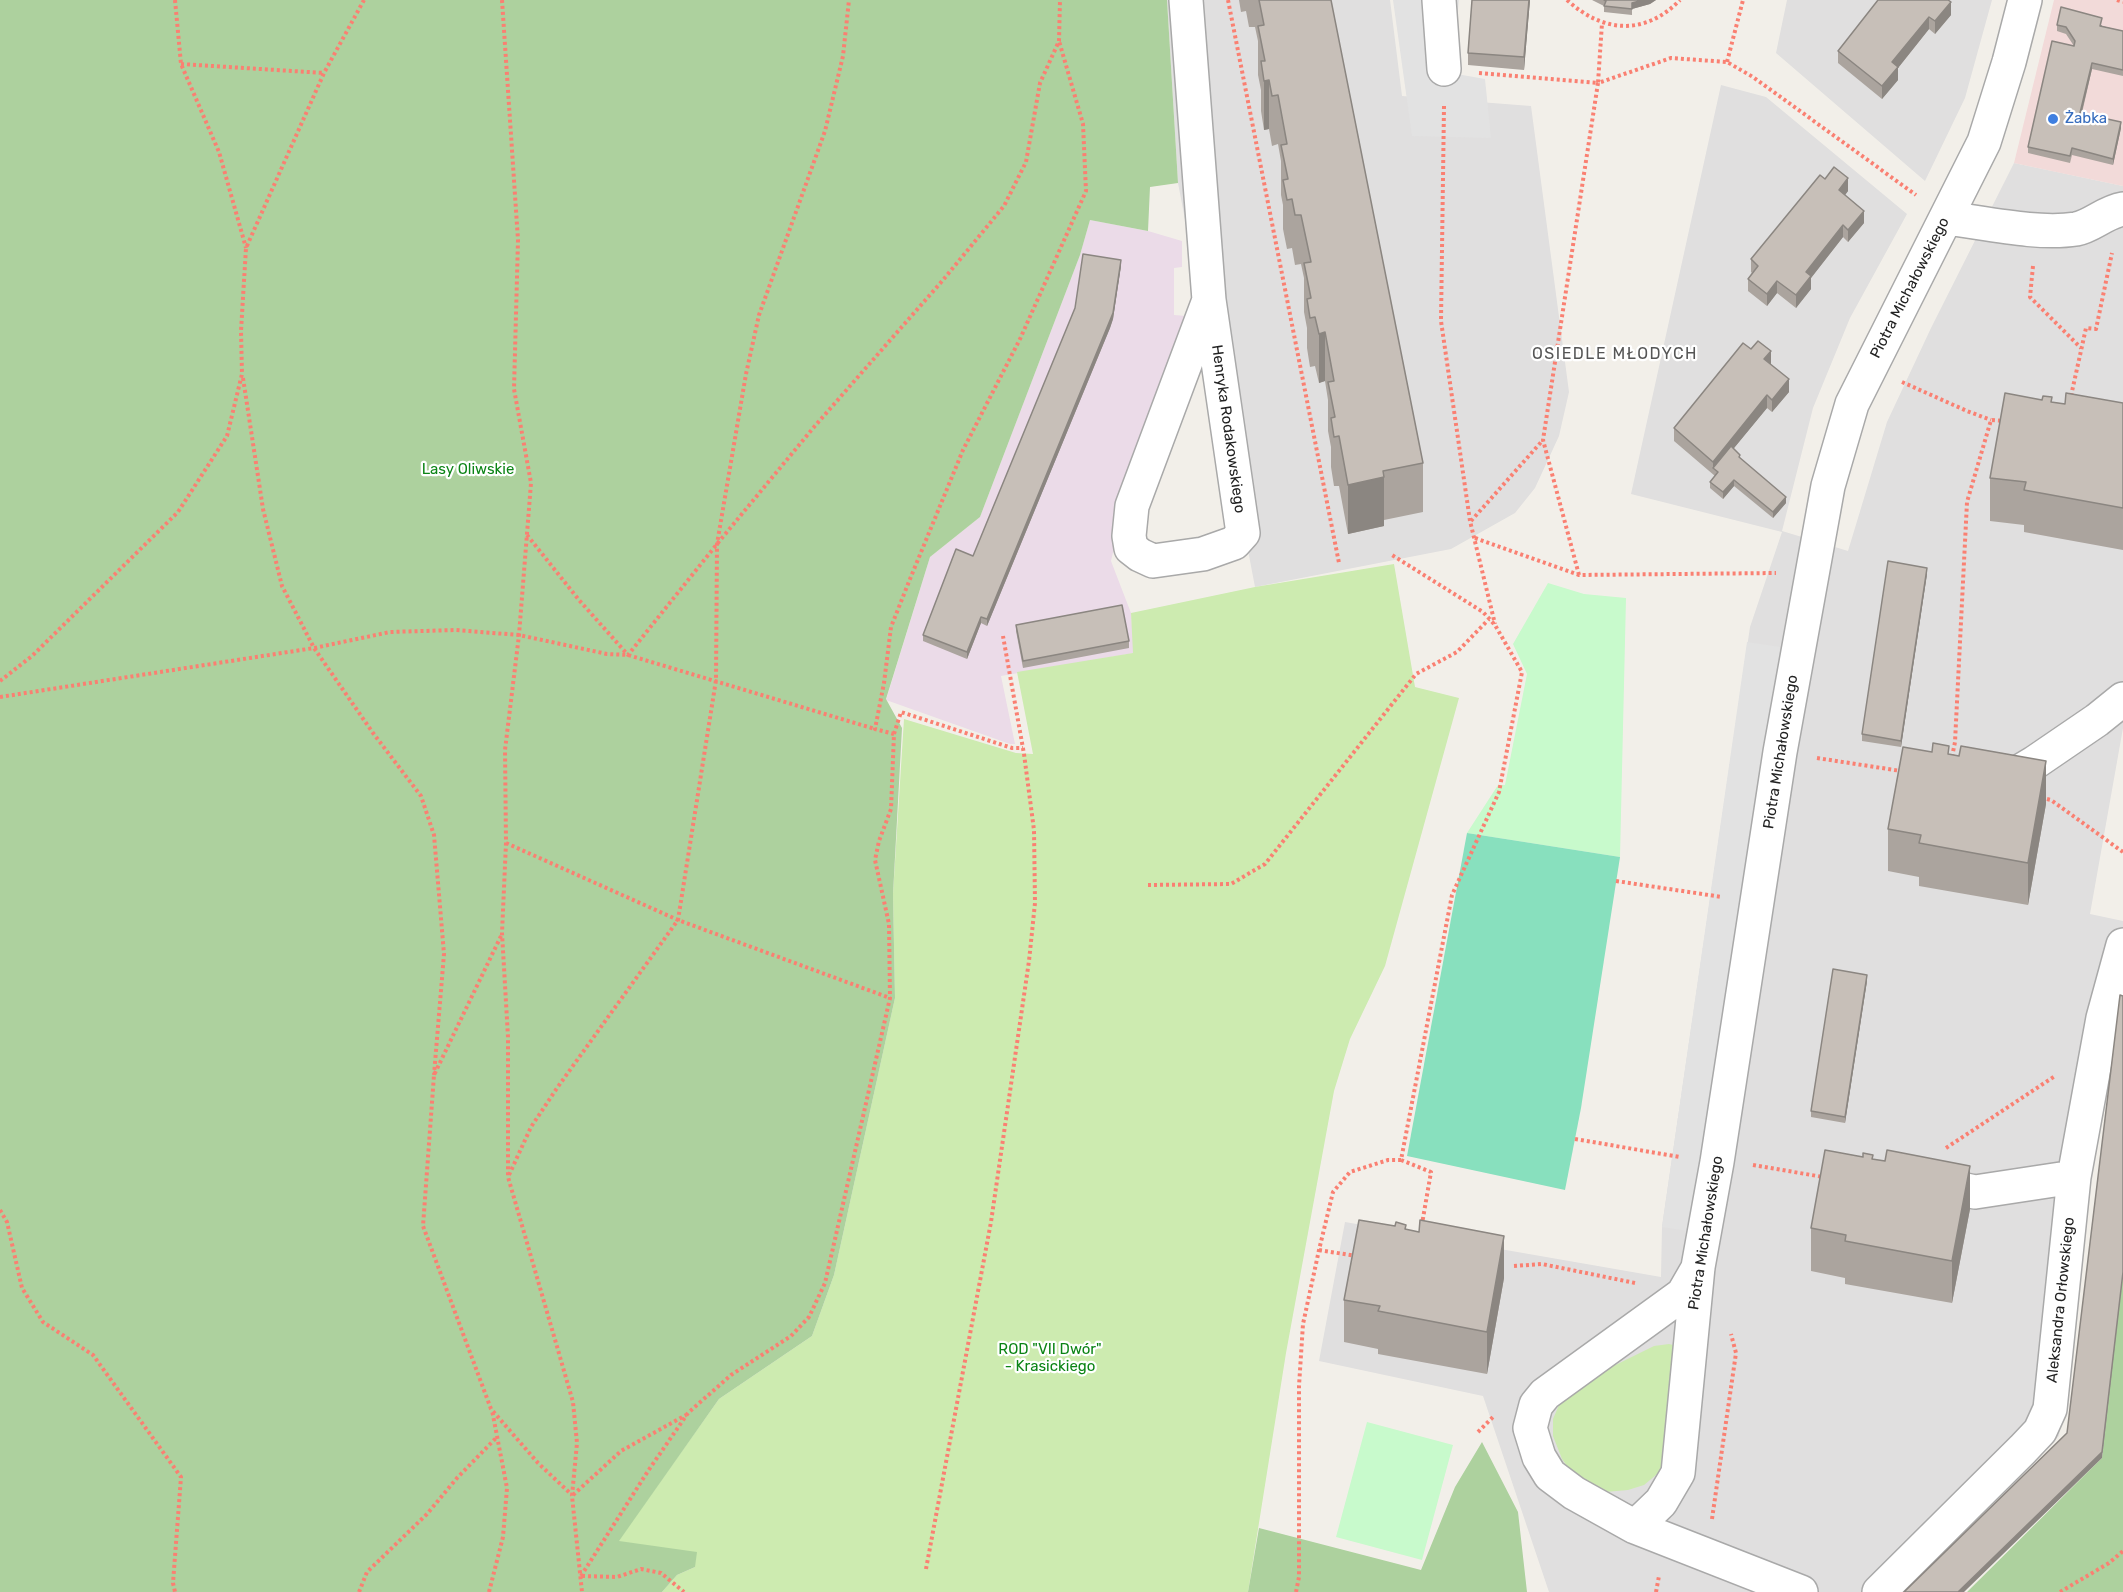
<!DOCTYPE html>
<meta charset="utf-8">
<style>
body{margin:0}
canvas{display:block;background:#f2efe9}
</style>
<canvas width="2123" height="1592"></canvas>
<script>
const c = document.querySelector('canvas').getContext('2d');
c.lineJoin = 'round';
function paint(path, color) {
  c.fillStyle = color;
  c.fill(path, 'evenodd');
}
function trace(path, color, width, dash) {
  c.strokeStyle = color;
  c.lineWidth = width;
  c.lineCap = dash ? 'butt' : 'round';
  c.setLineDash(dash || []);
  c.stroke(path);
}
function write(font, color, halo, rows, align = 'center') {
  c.font = font + ' Rubik,sans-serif';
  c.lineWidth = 4.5;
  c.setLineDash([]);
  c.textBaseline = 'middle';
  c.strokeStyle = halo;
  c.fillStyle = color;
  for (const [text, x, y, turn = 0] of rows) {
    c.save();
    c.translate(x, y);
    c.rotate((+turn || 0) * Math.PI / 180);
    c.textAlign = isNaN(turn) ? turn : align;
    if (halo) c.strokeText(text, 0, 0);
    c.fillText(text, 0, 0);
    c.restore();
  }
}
paint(new Path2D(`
 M1167,0H1390L1402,96L1531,106L1569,392L1559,436L1535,488L1515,513L1451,549L1255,587L1178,183Z
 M1787,0H1992L1965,98L1925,181L1776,53Z
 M1721,85L1766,97L1907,214L1850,318L1813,408L1782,531L1848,551L1887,422L1931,328L2014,163L2123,186V728L2090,914L2123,921V994L2110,1028L2059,1436L1901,1592H1549L1483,1396L1319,1361L1345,1222L1661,1277L1662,1226L1750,627L1782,532L1631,494Z`), '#e0dfdf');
paint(new Path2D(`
 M2054,0H2123V186L2014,163Z`), '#f2dad9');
paint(new Path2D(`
 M1090,220L1148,231L1182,241V267L1174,268V315L1187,316L1116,539L1111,561L1131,613L1134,653L1001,676L1015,744H1010L886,700L930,557L980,517L1080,255Z`), '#ebdbe8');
paint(new Path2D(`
 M1394,564L1415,687L1459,698L1385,966L1350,1039L1334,1091L1286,1353L1248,1592H662L677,1575L695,1567L618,1541L719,1399L812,1336L834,1275L895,998L893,894L904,719L1016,753L1033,754L1017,672L1133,653L1131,613L1255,587Z
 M1669,1344L1677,1346L1662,1470L1644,1485L1628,1490L1605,1492L1572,1473L1562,1459L1553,1436V1419L1559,1405L1587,1379L1654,1346Z`), '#cdebb0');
paint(new Path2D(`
 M0,0H1167L1178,183L1150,187L1148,231L1090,220L1080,255L980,517L930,557L886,699L902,728L893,894L895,998L834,1275L812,1336L719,1399L619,1541L697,1552L695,1567L677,1575L662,1592H0Z
 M2123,1269V1592H1967L2102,1458Z
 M1482,1442L1518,1512L1527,1592H1248L1259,1528L1421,1570L1455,1487Z`), '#add19e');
paint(new Path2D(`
 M1548,583L1584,594L1626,598L1620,857L1467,833L1498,785H1505L1527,674L1513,644Z
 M1367,1422L1453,1445L1422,1560L1336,1537Z`), '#c8facc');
paint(new Path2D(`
 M1467,833L1620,857L1581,1108L1565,1190L1407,1156Z`), '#88e0be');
paint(new Path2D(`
 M1393,0H1459L1451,73L1485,79L1491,138L1412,136Z
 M1747,642L1780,647L1695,1232L1662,1227Z`), '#e2e2e2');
const minor = new Path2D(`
 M1186,0L1209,300L1243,533L1234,543L1203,554L1153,561L1140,555L1131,548L1129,536L1132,506L1209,300
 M1439,0L1444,69
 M1946,218C1986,223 2038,235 2076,229C2092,226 2105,212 2123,209
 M1998,775L2019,772L2034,763L2097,720L2123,699
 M1928,1182L1975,1192L2074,1177
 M1698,1268L1683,1294L1545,1394L1536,1405L1530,1428L1539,1457L1550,1475L1574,1493L1635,1527L1801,1592
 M1635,1527L1661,1502L1678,1473L1698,1267L1717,1162L1780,752L1828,486L1852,404L1984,142L2009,62L2025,0
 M1879,1592L2023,1449L2040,1431L2050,1409L2074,1177L2103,1018L2123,945`);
trace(minor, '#a9a9a9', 36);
trace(new Path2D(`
 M175,0L181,64L219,152L246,248
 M502,0L518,240L514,389L531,483L519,635L505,750L506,843L502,933L508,1037V1177L573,1402L577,1443L572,1496L582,1592
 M1228,0L1339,563
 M1567,0C1603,33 1645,36 1680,0
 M2117,0L2123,2
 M1727,62L1743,0
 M181,64L324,73
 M1479,73L1598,83L1602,23
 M1444,106L1441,321L1470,521L1495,624
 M2033,266L2030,297L2081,348
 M243,378L263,509L282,586L314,648L373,733L421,796L434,835L444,954L434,1075
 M1902,382L1967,411L1991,420
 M2071,396L2086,328L2096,329L2112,253
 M1471,521L1543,440
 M527,535L579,600L628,655L717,544L814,427L943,280L1004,206L1026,162L1040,83L1059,41L1060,0
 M1475,538L1579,575L1776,573
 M1579,575L1543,440L1598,83L1671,58L1727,62L1753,77L1916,195
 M0,681L32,656L178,512L227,436L242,374L241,331L246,248L324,73L364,0
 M0,697L314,648L390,632L455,630L519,635L607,654L628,655L875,729
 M894,734L901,712L1012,748H1023
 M1952,757L1955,742L1967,502L1991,420L2005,421
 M1817,758L1901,771
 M2047,799L2051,800L2123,852
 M506,843L678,920L890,998
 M1616,881L1722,897
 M1148,885L1231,884L1265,864L1416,674L1457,652L1489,619
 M501,936L434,1075L423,1226L491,1409L538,1463L572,1495
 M1575,1139L1680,1157
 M1946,1148L2055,1076
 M1401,1160L1431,1172L1422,1224
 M1753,1165L1823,1177
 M509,1175L531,1127L557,1088L678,920L716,680L717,544L746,374L759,315L825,131L843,56L849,0
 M0,1210L7,1222L22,1288L43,1322L93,1355L181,1477L173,1583L175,1592
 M1319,1250L1356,1256
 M1514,1266L1542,1264L1635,1283
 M1478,1432L1493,1417
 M573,1495L621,1451L686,1415
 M1712,1519L1736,1353L1731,1334
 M926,1569L991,1222L1029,961L1035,903L1034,830L1024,754L1003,636
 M581,1576L648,1471L688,1413L731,1375L791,1336L809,1317L825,1283L890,998L889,924L875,860L879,841L891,809L894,734L875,729L884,683L891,627L910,579L963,450L1020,339L1086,191L1083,124L1059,41
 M582,1576L617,1577L641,1569L661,1573L684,1592
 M359,1592L367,1572L427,1514L457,1478L497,1437
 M489,1592L503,1537L507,1488L492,1410
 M1296,1592L1299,1577V1386L1303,1324L1319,1250L1333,1192L1350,1172L1388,1160H1401L1452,895L1499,792L1522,672L1495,625L1483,612L1392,555
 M1656,1592L1659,1576
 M2060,1592L2109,1563L2123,1551`), '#fa8072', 4, [3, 3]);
trace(minor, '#fff', 33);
paint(new Path2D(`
 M1239,0H1331L1423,463V512L1384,520V526L1348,534L1339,486H1334L1331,467V447L1328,431V400L1325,381L1319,383L1315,366L1310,367L1307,348V328L1304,312V278L1301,264L1295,265L1292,248L1287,249L1283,229V205L1281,195V161L1278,144L1272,146L1269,129L1264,130L1261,111V90L1258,75V41L1255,27H1249L1246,11L1241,12Z
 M1472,0H1530L1524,70L1468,65V53Z
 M1592,0H1656L1650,4L1632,9V15L1604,12V6Z
 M1878,0L1951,15L1935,34L1929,29L1898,68V80L1882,99L1838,63V51Z
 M2057,25H2102V26L2123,31V76L2092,69L2082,113L2121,128L2113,165L2072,155L2070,163L2028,153V147L2074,46L2066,34L2057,31Z
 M1825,179L1848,191L1845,195L1864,223L1848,242L1843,237L1811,278V289L1796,308L1777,293L1767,306L1748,291V279L1752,273L1751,272V259Z
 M1121,266L1113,319L1110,328L987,626L981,623L967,659L923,641V635L973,556Z
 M1770,364L1789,392L1772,412L1767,408L1733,449L1740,459L1786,503L1773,518L1734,486L1723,499L1710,488V482L1715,476L1674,441V428L1771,364Z
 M2052,402L2065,404L2123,403V550L2024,532V525L1990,521V478Z
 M1927,574L1901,747L1862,741V734Z
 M1016,625L1129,641V648L1023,668L1016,631Z
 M1949,754L2046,804L2028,905L1919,886V877L1888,871V829Z
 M1867,981L1845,1123L1811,1117V1111Z
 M1863,1157L1873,1159L1970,1209L1952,1303L1845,1284V1278L1811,1271V1228Z
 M1406,1229L1504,1278L1487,1374L1378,1354V1349L1344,1342V1300Z`), '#aba49e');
paint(new Path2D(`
 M1529,0H1530L1524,70V57Z
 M1643,0H1656L1650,4L1632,9V3Z
 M1951,2V15L1935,34V21Z
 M1929,17V29L1898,68V80L1882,99V86L1892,62Z
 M2092,63V69L2080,119V113Z
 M1269,80V129L1264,130V81Z
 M2121,122V128L2113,165V159Z
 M1848,178V191L1839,203V190Z
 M1864,211V223L1848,242V230Z
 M1843,225V237L1811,278V289L1796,308V295L1806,272Z
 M1121,260V266L1113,319L1110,328L987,626V619Z
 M1777,281V293L1767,306V294Z
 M1325,332V381L1319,383V334Z
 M1771,351V364L1764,372V359Z
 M1789,379V392L1772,412V400Z
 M1767,395V408L1716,470L1713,468V462Z
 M1384,477V526L1348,534V485Z
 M1734,480V486L1723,499V492Z
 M1786,497V503L1773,518V512Z
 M1927,568V574L1901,747V741Z
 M981,617V623L967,659V652Z
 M2046,761V804L2028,905V863Z
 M1867,975V981L1845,1123V1117Z
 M1970,1166V1209L1952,1303V1261Z
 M1504,1236V1278L1487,1374V1332Z
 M2123,1272L2102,1458L1964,1592H1958L2102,1452Z`), '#8b8681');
const building = new Path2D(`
 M1259,0H1331L1423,463L1383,471L1384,477L1348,485L1339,436L1334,437L1331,418L1335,417L1328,382L1334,381L1325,332L1319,334L1315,317L1310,318L1307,299L1311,298L1304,263L1311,262L1301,215H1295L1292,199L1287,200L1283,180L1288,179L1281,145L1287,144L1278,95L1272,96L1269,80L1264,81L1261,61H1265L1258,26L1264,25Z
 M1472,0H1529L1524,57L1468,53Z
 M1604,0H1643L1632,3V9L1604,6L1606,1Z
 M1878,0H1948L1951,2L1935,21L1929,17L1892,62L1898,67L1882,86L1838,51Z
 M2061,7L2102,18L2100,26L2123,31V70L2092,63L2080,113L2121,122L2113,159L2072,148L2070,156L2028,147L2052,41L2074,46L2075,41L2066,27L2057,25Z
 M1834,167L1848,178L1839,190L1864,211L1848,230L1843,225L1806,272L1811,276L1796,295L1777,281L1767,294L1748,279L1758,266L1751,259L1820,175L1825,179Z
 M1083,254L1121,260L1113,313L987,619L981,617L967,652L923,635L956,549L973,556L1075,308Z
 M1758,341L1771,351L1764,359L1789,379L1772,400L1767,395L1713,462L1674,428L1743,343L1751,349Z
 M2005,393L2042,400L2043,396L2052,397L2051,402L2065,404L2066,393L2123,403V508L2024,490L2026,482L1990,478Z
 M1731,446L1740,455L1739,457L1786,497L1773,512L1734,480L1723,492L1710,482L1718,472L1713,468Z
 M1888,561L1927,568L1901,741L1862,734Z
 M1122,605L1129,641L1023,661L1016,625Z
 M1933,743L1949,746L1948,754L1959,756L1961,746L2046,761L2028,863L1919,843L1921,835L1888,829L1903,747L1932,752Z
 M1833,969L1867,975L1845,1117L1811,1111Z
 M2120,995L2123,996V1272L2102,1452L1958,1592H1904L2067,1433Z
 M1825,1150L1863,1157V1153L1873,1155L1872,1159L1885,1161L1887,1150L1970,1166L1952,1261L1845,1241L1846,1235L1811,1228Z
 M1359,1220L1395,1226L1396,1222L1406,1225L1405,1229L1419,1232L1420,1220L1504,1236L1487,1332L1378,1311L1380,1306L1344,1300Z`);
paint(building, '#c7bfb8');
trace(building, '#8b8681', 1.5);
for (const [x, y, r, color] of [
 [2053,119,6,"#3f7fe0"]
]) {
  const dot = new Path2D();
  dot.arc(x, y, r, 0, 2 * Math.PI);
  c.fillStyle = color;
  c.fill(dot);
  trace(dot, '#fff', 2);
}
write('15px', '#366cbe', '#fff', [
 ["Żabka",2065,119]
], 'left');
write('15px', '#222', '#fff', [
 ["Piotra Michałowskiego",1910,288,-63],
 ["Henryka Rodakowskiego",1228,429,82],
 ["Piotra Michałowskiego",1781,752,-81],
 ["Piotra Michałowskiego",1706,1233,-81],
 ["Aleksandra Orłowskiego",2061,1300,-84]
]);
write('15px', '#0c8416', '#fff', [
 ["Lasy Oliwskie",468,470],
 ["ROD \"VII Dwór\"",1050,1350],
 ["- Krasickiego",1050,1367]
]);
c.letterSpacing = '1.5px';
write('16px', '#555', '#fff', [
 ["OSIEDLE MŁODYCH",1615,354]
]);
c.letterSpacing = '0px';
</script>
